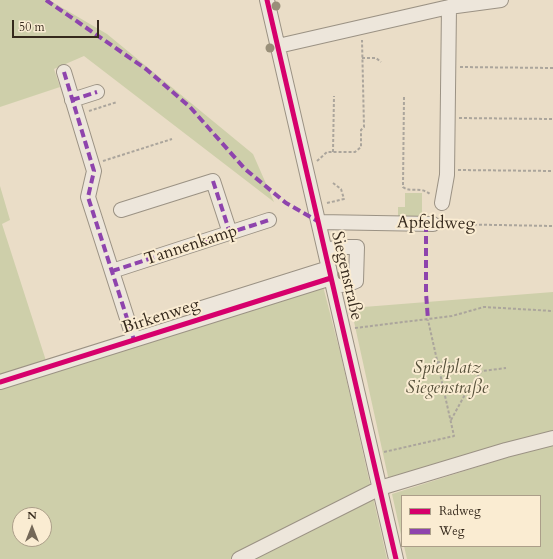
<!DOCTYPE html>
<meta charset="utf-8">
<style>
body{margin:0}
#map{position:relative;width:553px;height:559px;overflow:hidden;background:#eaddc7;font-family:Cardo,serif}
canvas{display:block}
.legend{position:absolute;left:401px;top:495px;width:140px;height:52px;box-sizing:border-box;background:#faecd2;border:1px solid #ab9e89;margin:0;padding:5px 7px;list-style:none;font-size:12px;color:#35291c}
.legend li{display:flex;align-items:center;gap:8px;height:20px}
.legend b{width:20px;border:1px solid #ab9e89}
.north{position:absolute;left:12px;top:507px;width:40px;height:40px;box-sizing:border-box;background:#faecd2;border:1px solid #ab9e89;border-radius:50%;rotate:0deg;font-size:11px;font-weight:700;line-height:16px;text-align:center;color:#35291c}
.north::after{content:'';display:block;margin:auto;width:14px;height:18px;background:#746858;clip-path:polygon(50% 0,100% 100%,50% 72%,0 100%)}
.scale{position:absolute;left:12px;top:20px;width:87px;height:18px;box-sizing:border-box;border:2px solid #35291c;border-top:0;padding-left:5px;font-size:12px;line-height:14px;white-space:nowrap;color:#35291c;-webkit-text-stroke:3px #faecd2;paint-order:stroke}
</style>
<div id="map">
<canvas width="553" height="559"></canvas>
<ul class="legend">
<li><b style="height:5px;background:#d6006c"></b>Radweg</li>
<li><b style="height:5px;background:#8e44ad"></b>Weg</li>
</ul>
<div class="north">N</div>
<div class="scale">50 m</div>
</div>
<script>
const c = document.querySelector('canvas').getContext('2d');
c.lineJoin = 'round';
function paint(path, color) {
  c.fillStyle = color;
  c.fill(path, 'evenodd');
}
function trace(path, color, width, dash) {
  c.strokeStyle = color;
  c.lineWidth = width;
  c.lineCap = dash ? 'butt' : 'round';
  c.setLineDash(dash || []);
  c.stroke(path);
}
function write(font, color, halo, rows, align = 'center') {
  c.font = font + ' Cardo,serif';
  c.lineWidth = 4;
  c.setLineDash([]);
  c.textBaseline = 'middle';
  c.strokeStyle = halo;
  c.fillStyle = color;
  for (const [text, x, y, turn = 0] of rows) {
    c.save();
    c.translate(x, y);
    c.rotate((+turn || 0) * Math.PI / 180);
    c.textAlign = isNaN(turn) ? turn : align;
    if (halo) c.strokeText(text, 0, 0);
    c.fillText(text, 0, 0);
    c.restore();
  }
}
paint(new Path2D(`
 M0,0H49L107,34L253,154L274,202L84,56L54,69L60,87L0,107Z
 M0,186L10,220L2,224L48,367L323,286L341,356L387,559H0ZM20,515H44V539H20Z
 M405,193H422V216H398V207H405Z
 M553,292V559H407L404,546H540V496H402V539L392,494L524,452L389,481L351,308Z`), '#cecfaa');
const minor = new Path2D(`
 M267,0L396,559
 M278,46L449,7L501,0
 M64,72L94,171L88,197L134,340
 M72,100L97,92
 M442,203L447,175L449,7
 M121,210L213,181L230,233
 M319,222L433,224
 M325,250L342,247H357L356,281L349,284L333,286
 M112,271L269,220
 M202,308L329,268
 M0,382L331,278
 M239,559L380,488L506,450L553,438`);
trace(minor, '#9b9284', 16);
trace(new Path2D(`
 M362,58H376L381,62
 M460,67L553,68
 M404,97L403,187C410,193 420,186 430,194
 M89,111L117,102
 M459,118L553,119
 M333,152L334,96
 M103,161L172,139
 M317,161L327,152H355L361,147V130L364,127L362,40
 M458,170L553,171
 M327,203L344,199L341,189L333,183
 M444,224L553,226
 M355,328L452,316L484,307L553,311
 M437,362L457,364L480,373
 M451,420L468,389L482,371L506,368
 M384,452L454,436L428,320`), '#aba59c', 2, [3, 2]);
trace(minor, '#ede6db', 14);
trace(new Path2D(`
 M46,0L146,69L190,107L245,169L286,203L319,222
 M64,72L94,171L88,197L134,340
 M72,100L97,92
 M213,181L230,233
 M426,224V293L428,320
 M112,271L269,220`), '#8e44ad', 4, [8, 4]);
trace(new Path2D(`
 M267,0L396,559
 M0,382L331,278`), '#d6006c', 5);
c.fillStyle = '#998f79';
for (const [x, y] of [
 [276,6],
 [270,48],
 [338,260],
 [342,275]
]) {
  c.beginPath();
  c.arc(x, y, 4.5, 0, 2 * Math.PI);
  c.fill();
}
write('17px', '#35291c', '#faecd2', [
 ["Apfeldweg",436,224,1],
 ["Tannenkamp",191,246,-18],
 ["Siegenstraße",346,276,77],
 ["Birkenweg",161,317,-18]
]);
write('italic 17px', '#56503a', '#faecd2', [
 ["Spielplatz",447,369],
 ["Siegenstraße",447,389]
]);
</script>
